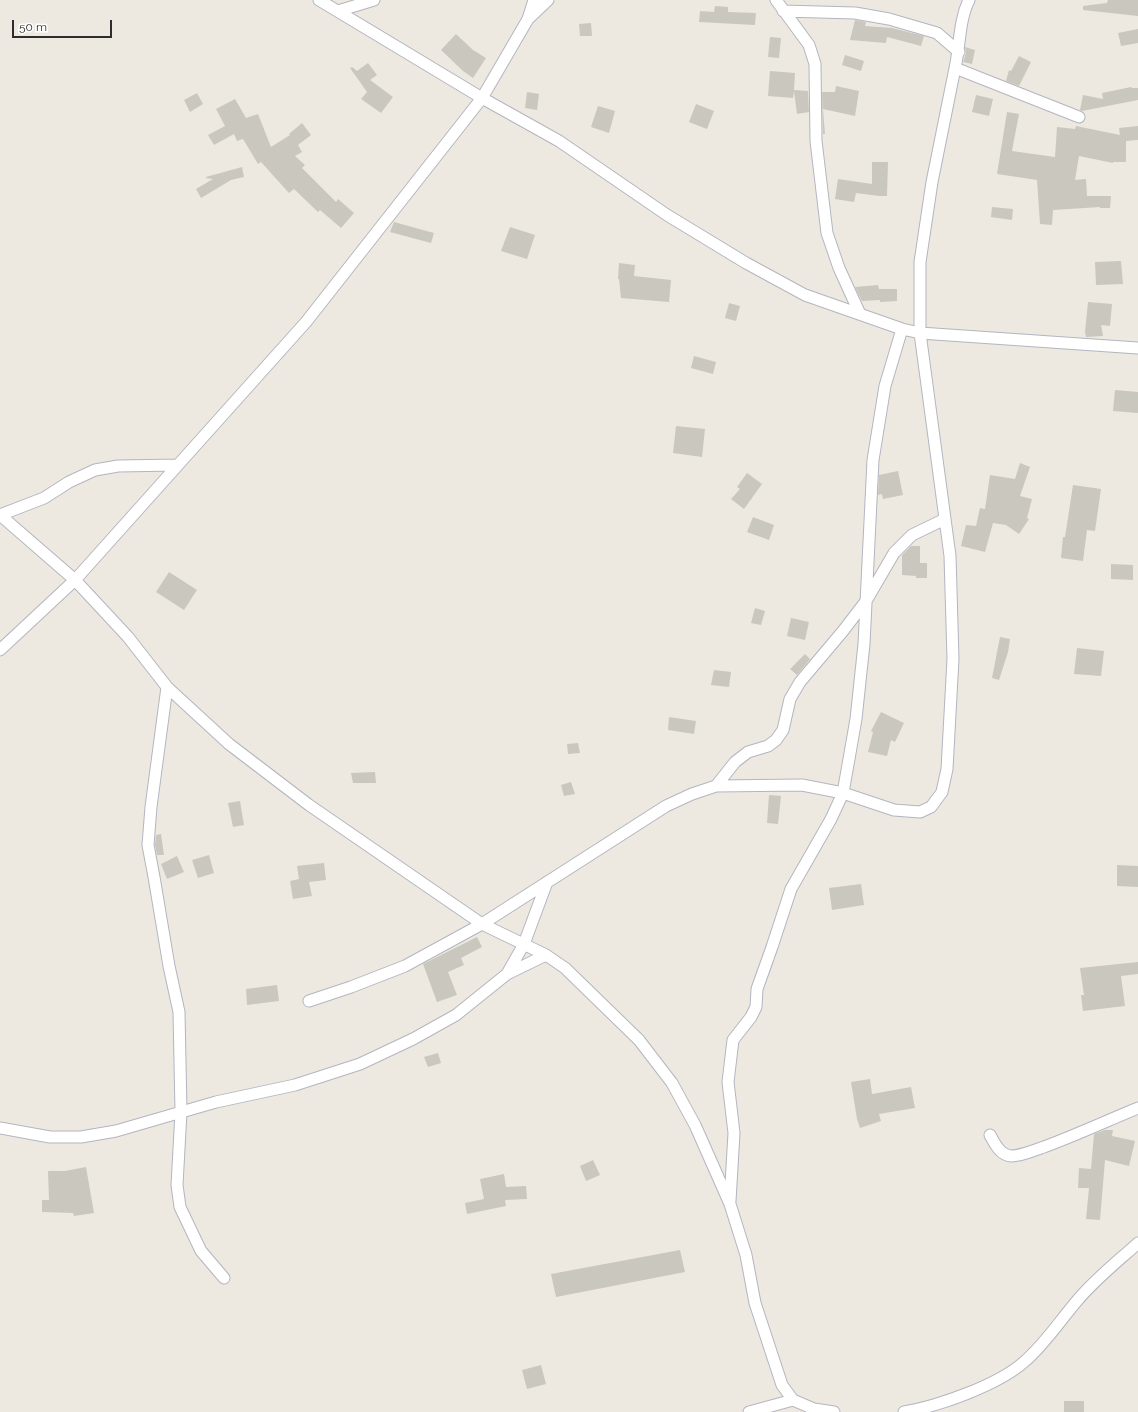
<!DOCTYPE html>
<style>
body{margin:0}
#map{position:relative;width:1138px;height:1412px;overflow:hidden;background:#eee9e0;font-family:Raleway,sans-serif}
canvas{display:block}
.scale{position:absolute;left:12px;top:20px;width:100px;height:18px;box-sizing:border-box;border:2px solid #2d2d2d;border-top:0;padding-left:5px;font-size:12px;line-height:14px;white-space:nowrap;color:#2d2d2d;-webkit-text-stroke:3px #fff;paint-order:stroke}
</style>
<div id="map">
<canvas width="1138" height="1412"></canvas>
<div class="scale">50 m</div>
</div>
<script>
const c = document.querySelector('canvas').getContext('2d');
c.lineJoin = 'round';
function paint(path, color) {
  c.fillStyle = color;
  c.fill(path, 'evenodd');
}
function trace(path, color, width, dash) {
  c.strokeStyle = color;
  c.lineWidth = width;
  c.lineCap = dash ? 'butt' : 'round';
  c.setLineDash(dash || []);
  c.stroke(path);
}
paint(new Path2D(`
 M1108,0H1138V16L1083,10V6L1107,3Z
 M715,6L728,7V12L756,13L755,25L699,22L700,11L714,12Z
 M855,20L866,22L865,26L892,28L924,36L921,46L887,37L886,43L850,40Z
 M591,23L592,36H580L579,24Z
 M1138,29V43L1121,46L1118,33Z
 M456,34L473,50L486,58L473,78L463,71L441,50Z
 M770,37L781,38L779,58L768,57Z
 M965,47L975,50L972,64L963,62L966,53Z
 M845,55L864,61L861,71L842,65Z
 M1019,56L1031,62L1019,86L1006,81L1009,70L1011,71Z
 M368,63L377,75L370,80L393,97L381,113L361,99L367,92L350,68L352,67L357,71Z
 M770,71L795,73L794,90L808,91L809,112L797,114L794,91L793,98L768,96Z
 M836,86L859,91L855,116L823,109L825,134H823L822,92H835Z
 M1131,87L1132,88H1138V100L1082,111L1080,110L1083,95L1103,99L1102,93Z
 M527,92L539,94L537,110L525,108Z
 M197,93L203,104L190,112L184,100Z
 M976,95L993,99L989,116L972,112Z
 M235,99L246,118L258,114L271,147L290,135L289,134L302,123L311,135L298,145L302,152L295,156L305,165L302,168L336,202L338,199L354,213L341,228L320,210L318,212L294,189L289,193L261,162L258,164L243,139L237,141L234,134L214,145L208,135L225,126L216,109Z
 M696,104L714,111L707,129L689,122Z
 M598,106L615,111L609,133L591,127Z
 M1007,112L1019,114L1012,151L1055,157L1057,127L1075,129L1076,126L1120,135L1119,128L1138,126V140L1126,141V162H1113V163L1079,156L1075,180L1086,179L1087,196H1111L1110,208H1100V207L1053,210L1052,225L1040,224L1037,180L997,174Z
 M872,162H888L887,196H879L856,193L854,202L835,199L838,179L872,184Z
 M242,167L244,177L231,180L201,198L196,189L213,179L206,178V177Z
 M992,207L1013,209L1012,220L991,217Z
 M394,222L434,233L431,243L390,232Z
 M510,227L535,235L527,259L501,251Z
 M1121,261L1123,284L1096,285L1095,262Z
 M619,263L635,265L634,276L671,280L669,302L621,298L619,279H618Z
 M878,285L879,289H897V301L880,302V300L862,301L855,287Z
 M1088,302L1112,304L1110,326L1101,325L1103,336L1086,337L1085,332Z
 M729,303L740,306L736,321L725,318Z
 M694,356L716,362L713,374L691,368Z
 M1115,390L1138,392V413L1113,411Z
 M676,426L705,429L702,457L673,453Z
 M1020,463L1030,467L1020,496L1032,499L1027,518L1029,519L1019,534L1006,525L993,523L985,552L961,546L966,525L976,526L980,508L985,509L990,475L1015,479Z
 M898,471L903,495L883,499L882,494L878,495L879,475Z
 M747,473L762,484L744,509L731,499L740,489L737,487Z
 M1073,485L1101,489L1095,531L1087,530L1083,561L1061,558L1063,537H1065Z
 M753,517L774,525L769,540L747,532Z
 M911,546H920V563H927V578H916V576L902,575V555Z
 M1111,564L1133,565V580L1111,579Z
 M169,572L197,590L184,610L156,592Z
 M755,608L765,611L761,625L751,623Z
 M791,618L809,622L805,640L787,636Z
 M1000,637L1010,639L1008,652L999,680L992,678Z
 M1077,648L1104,651L1101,676L1074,674Z
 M805,654L810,659L797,675L790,669Z
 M714,670L731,672L729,687L711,685Z
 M881,712L904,723L895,742L891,740L887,756L868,752L873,732L871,731Z
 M669,717L696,721L694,734L668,730Z
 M578,743L580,753L568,754L567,744Z
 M375,772L376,783H353L351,773Z
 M571,782L575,794L564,796L561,785Z
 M769,795L781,796L778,824L767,823Z
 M240,801L244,825L233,827L228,803Z
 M161,834L164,855H157L155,845L156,835Z
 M209,855L214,873L198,878L192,860Z
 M177,856L184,872L167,879L161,864Z
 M324,863L326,880L309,882L312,896L293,899L290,881L299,879L297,866Z
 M1117,865L1138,866V887L1117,886Z
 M861,884L864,905L832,910L829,888Z
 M477,937L482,947L461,958L464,965L448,972L457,995L437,1002L423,964Z
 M1138,962V974L1121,976L1125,1006L1083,1011L1081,995H1084L1080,968Z
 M277,985L279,1001L247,1005L246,989Z
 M438,1053L441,1063L428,1067L424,1057Z
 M870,1079L872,1094L911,1087L915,1108L879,1114L881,1121L860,1128L857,1119L851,1082Z
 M1105,1130H1113L1112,1136L1135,1141L1129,1166L1105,1160L1100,1220L1086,1219L1089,1188H1078L1079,1168L1091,1169L1094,1134Z
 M593,1160L600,1175L586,1181L580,1166Z
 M86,1167L94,1213L74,1216L73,1213L42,1212V1200H49L48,1171H65Z
 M504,1174L506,1187L526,1186L527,1199L505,1200L506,1206L467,1214L465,1203L484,1199L480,1179Z
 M680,1250L685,1272L556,1297L551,1274Z
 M541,1365L546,1384L527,1389L522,1370Z
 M1064,1401H1084V1412H1064Z`), '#cac7be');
const minor = new Path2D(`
 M319,0L482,98L559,141L667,215L746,263L805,295L902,329L920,333L1138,348
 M776,0L809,45L815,64L816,141L827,233L839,268L860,314
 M969,0C959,20 960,46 955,68L1079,117
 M338,11L374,0
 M783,11L855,13L889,19L937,33L959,52
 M528,19L548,0
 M0,515L75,580L128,637L167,687L229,744L309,805L482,924L546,955L565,968L639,1040L672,1083L695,1125L730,1204L746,1255L755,1303L782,1385L793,1400L814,1409L834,1412
 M0,515L44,498L69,482L95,470L118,466L178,465
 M0,650L75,580L306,322L482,98L528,19L534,0
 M167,687L151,807L148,845L154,877L169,966L179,1012L181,1112L177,1185L180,1207L201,1251L224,1278
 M716,786L735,762L748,752L768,746L776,740L783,730L790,699L800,682L843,631L866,601L894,553L912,535L945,519
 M507,974L524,944L547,882
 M309,1001L351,987L405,966L482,924L666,806L692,794L716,786L802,785L843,793L894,810L920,812L931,807L942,792L947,769L953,659L950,556L920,333V262L932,182L955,68
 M0,1128L50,1137H81L116,1131L216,1102L295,1085L360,1064L413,1039L456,1015L507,974L546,955
 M990,1135C995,1144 1000,1155 1011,1156C1021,1156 1032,1151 1041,1148C1074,1136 1106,1121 1138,1108
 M730,1201L734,1133L728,1082L733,1040L751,1017L756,1007L757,989L772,947L791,889L831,819L843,793L856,719L864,644L873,460L885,386L902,329
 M749,1412L793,1400
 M904,1412C939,1406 998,1385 1024,1362C1044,1345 1059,1322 1076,1302C1094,1280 1117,1262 1138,1243`);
trace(minor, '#b3b5c0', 13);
trace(minor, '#fff', 11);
</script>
